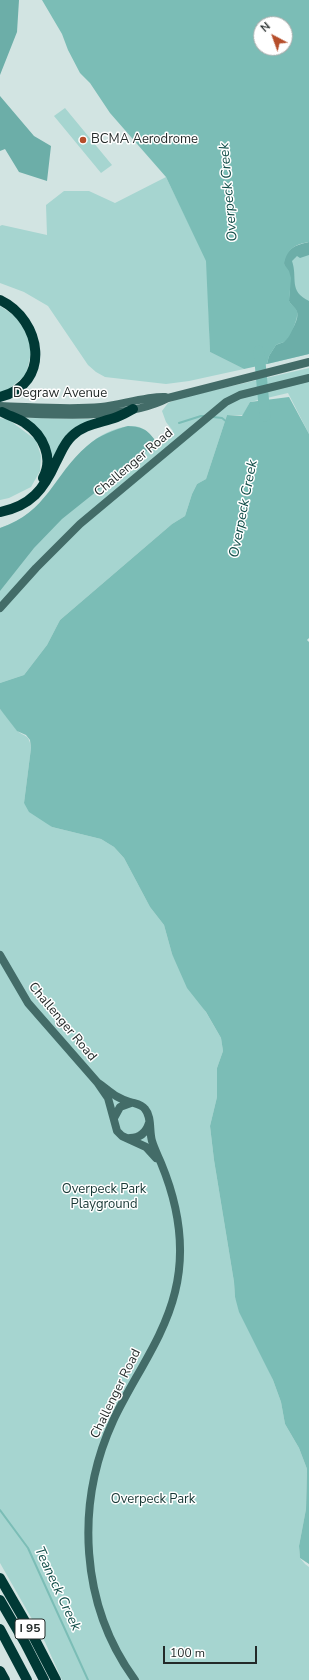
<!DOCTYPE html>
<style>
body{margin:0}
#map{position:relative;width:309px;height:1680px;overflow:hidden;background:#d2e4e2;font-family:"Nunito Sans",sans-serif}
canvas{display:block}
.north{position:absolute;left:253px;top:16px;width:40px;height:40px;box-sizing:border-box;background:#fff;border:1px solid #a7aaa9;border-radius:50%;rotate:319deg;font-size:11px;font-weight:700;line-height:16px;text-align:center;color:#232a29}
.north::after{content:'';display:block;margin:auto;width:14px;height:18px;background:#b64e2b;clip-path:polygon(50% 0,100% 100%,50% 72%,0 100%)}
.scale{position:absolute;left:163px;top:1646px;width:94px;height:18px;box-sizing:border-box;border:2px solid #232a29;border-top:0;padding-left:5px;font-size:12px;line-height:14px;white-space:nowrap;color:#232a29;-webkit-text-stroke:3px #fff;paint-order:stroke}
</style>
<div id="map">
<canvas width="309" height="1680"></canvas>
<div class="north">N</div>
<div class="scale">100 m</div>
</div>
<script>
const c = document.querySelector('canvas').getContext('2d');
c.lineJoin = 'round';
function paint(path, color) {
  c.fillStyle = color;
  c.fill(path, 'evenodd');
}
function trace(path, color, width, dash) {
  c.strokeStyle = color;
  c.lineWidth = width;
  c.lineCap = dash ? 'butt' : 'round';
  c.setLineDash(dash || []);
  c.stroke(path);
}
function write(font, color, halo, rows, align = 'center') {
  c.font = font + ' "Nunito Sans",sans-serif';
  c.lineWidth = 3;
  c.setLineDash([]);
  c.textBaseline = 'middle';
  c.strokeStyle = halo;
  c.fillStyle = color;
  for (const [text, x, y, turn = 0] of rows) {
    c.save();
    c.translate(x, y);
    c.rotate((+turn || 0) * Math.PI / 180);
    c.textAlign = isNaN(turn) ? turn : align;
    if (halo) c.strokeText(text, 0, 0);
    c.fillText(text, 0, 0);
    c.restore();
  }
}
paint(new Path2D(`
 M65,108L112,165L101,173L54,116Z
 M166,177L207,261L210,352L244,369L189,381L166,384L105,377L96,372L88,365L48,306L24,292L0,283V226L2,225L47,235L46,205L64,191H89L115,203Z
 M309,242V354L267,364L285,267Z
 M0,306L15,316L26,332L32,349L26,375L6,391L0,392Z
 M309,368V434L288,393L250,402L243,415H227L206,479L197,484L192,494L185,516L172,524L60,620L47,645L24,675L0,683V528C14,523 25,517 36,507C63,480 79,439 119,428C138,423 145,427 157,443L173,431L166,422L162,411L168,403L180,398Z
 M0,418L9,420L36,440L41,456L40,471L31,487L9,498L0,500Z
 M28,418L96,419L74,430L51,468L42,434Z
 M0,709C6,715 11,722 16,729C23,738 29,732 31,748L24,803L52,827L101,839L114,847L124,858L150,907L164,925L172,954L221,1038L223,1051L217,1068V1097L210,1126L214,1160L234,1282L235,1297L273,1380L281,1402L285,1424L299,1448L307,1469L306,1509L299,1546L300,1558L305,1564L309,1567V1680H62L45,1642L0,1563Z`), '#a6d5d0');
paint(new Path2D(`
 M0,0H19L17,32L0,75Z
 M0,96L34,136L51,146L47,181L19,172L5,149L0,151Z
 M309,242V255L300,258L297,256L292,261C298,278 288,291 309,301V354L267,364L269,356L276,345L284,342C288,335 300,321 297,312C295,307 291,305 289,301C289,297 290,292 290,288C290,279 284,271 284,263C284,249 298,244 309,242Z
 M128,426C144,427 148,430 157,443L62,519L34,548L0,591V528C48,512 53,475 87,446C99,435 114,430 128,426Z`), '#6caea8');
paint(new Path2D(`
 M42,0H309V242C295,244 287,249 284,264L289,271L291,278L289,301C291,305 295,307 297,311C299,317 290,338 285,341C283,343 279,343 276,345L269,356L267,364L244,369L210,352L206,261L166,177L110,113L90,83L80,73L68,50L62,34ZM261,24H285V48H261Z
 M289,397L309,434V638L307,640L309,642V1564L300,1558L299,1546L306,1509L307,1469L299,1448L285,1424L281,1402L273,1380L239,1312L235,1297L234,1282L214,1160L210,1126L217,1097V1068L223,1051L221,1038L206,1012L187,988L172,954L164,925L150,907L124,858L114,847L101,839L52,827L29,812L24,803L31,748L30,740L26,735L17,731L0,709V683L24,675L47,645L60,620L172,524L185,516L192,494L197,484L206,479L227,415L242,416L250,402Z`), '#7bbdb6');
trace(new Path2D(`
 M213,417L222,418L227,422
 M179,423L201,416H204
 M0,1510L28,1548L88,1680`), '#7bbdb6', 2);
trace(new Path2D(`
 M259,351L265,416`), '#7bbdb6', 11);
trace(new Path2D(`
 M0,406C34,407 68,410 101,407C120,405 148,396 165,397
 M6,413C55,414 124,421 168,398L309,362
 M0,608L36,568L80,524L226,402L240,395L309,378
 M0,955L28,1003L97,1082L108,1098L117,1131L122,1136L146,1147L156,1158
 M97,1082C109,1090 115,1098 130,1102C136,1104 141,1104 145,1109C152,1117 149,1131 152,1141C154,1148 158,1156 161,1163C178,1204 186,1248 175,1292C164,1338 133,1378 113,1421C75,1504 80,1605 135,1680
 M114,1118L120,1107L131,1103
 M130,1138C140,1138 146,1133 149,1123`), '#436c68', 8);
trace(new Path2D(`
 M0,300C42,320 52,384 0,397
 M2,412C9,416 18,418 25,423C43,435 54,458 43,478
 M0,512C31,506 44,489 56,462C61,453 64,443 72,436C84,424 101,423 117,417C122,415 128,412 133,409
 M0,1578L30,1630L56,1680
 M0,1600L25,1643L44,1680
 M0,1629L27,1680
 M0,1671L5,1680`), '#003935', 10);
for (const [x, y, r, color] of [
 [83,140,4,"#b64e2b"]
]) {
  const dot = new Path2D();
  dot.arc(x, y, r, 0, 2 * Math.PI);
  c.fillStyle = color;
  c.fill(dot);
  trace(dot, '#fff', 1.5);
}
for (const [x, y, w] of [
 [30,1629,30]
]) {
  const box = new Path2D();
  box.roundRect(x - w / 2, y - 10, w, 20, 3);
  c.fillStyle = '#fff';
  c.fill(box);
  trace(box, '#232a29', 1);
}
write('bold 12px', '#232a29', null, [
 ["I 95",30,1629]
]);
write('13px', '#232a29', '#fff', [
 ["BCMA Aerodrome",91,140]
], 'left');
write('13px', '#232a29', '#fff', [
 ["Degraw Avenue",60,394],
 ["Challenger Road",134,463,-40],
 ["Challenger Road",62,1022,50],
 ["Challenger Road",116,1394,-64]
]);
write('13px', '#163734', '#fff', [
 ["Overpeck Park",104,1190],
 ["Playground",104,1205],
 ["Overpeck Park",153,1500]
]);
write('italic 14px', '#114d48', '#fff', [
 ["Overpeck Creek",229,192,-95],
 ["Overpeck Creek",244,509,-79],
 ["Teaneck Creek",57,1589,65]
]);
</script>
